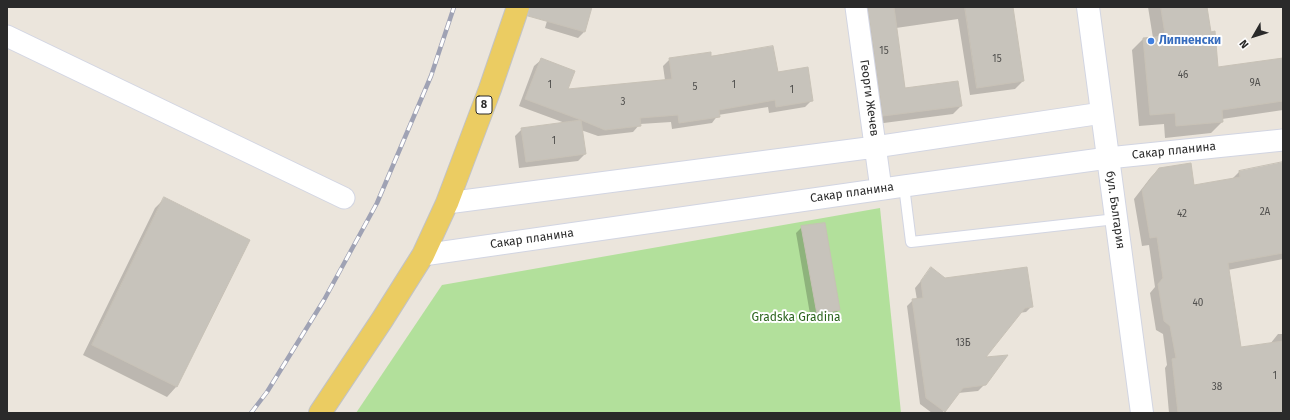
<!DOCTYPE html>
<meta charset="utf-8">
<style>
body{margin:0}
#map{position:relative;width:1290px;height:420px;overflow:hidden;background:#ebe5dc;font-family:"Fira Sans",sans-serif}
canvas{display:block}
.frame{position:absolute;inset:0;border:8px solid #2a2a2a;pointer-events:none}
.north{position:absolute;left:1234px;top:16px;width:40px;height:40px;-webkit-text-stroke:3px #fff;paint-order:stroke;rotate:231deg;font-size:11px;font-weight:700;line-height:16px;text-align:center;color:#2a2a2a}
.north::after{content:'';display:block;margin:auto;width:14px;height:18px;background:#2a2a2a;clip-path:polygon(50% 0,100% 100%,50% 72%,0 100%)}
</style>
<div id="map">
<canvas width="1290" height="420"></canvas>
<div class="frame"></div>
<div class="north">N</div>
</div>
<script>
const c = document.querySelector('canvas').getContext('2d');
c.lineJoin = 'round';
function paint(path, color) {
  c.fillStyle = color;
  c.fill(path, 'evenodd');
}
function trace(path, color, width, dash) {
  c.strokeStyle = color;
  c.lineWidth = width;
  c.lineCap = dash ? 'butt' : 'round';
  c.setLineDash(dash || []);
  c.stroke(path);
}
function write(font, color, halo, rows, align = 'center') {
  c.font = font + ' "Fira Sans",sans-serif';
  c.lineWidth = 4;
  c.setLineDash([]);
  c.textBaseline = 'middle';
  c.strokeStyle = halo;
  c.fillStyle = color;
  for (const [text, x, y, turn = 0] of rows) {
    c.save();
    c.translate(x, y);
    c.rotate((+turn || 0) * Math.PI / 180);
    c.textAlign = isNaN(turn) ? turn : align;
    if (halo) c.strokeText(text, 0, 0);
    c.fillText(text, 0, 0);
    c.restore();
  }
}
paint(new Path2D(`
 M880,208L901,413H356L442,285Z`), '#b2e09b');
paint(new Path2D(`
 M551,7H591L584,32L578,38L545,28Z
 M858,7H1012L1023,81L1015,89L970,95L958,19L896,28L905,89L961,106L953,114L876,124Z
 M1148,7H1206L1217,68L1283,59V110L1222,119V122L1211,133L1165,138L1164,124L1139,126L1132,50L1143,39L1153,38Z
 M710,57L777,73L812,100L805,107L769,113L768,107L718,115L712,123L672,129L671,122L640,124L633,132L598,136L581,130L585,154L578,161L519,168L515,136L522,129L565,123L519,106L534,66L541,60L566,90L665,80L663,66L670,59Z
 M1283,164V259L1228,270L1240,348L1270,344L1278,334H1283V413H1169L1165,368L1167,365L1163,334L1156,330L1150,293L1155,287L1149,245L1142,246L1134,199L1151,177L1159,169L1193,186L1231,180L1239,172Z
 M165,198L176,387L167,397L83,355L155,208Z
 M802,227L839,310L833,316L811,320L796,233Z
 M931,269L945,279L1032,306L1026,312L1019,313L984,359L985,384L978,391L958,393L942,413H932L920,404L907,306L913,300H917L915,288Z`), '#0003');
const building = new Path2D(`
 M530,7H592L585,32L528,16Z
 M868,7H894L905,88L958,81L962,106L883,116Z
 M965,7H1013L1024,81L977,88Z
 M1161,7H1207L1211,32L1215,31L1218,67L1283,58V101L1222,110L1223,122L1176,126L1175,113L1150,115L1143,38L1165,36Z
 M773,46L778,72L808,67L813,101L776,107L775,100L719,110L720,117L679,123L678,115L640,118L641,126L605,130L581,120L586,154L526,162L521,128L581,120L525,99L541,58L575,71L568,89L672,79L669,58L711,52V56Z
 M1283,162V253L1228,263L1241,347L1283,341V413H1178L1172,359L1176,358L1170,326L1164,321L1158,284L1163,278L1157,237L1150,238L1142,190L1159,168L1191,163L1194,185L1240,177L1239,171Z
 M164,197L250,240L177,387L92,345Z
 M825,223L840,310L817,314L801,226Z
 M931,267L945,278L1027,267L1033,307L1025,308L986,357L1008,355L986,385L963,388L945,412L926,398L912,299L923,298L921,281Z`);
paint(building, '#c7c3bb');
trace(building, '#c7c1b6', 1);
const service = new Path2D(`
 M904,186L911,242L1116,219`);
const minor = new Path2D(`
 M856,7L881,189
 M7,36L344,198
 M447,203L875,147L1102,113
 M423,255L904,186L1108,158L1283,140`);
const tertiary = new Path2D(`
 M1088,7L1142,413`);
const primary = new Path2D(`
 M320,413L382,320L423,255L447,203L490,89L518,7`);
trace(service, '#d2d5e2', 12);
trace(minor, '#d2d5e2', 23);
trace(tertiary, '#d2d5e2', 24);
trace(primary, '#c3c3c3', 24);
trace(service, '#fff', 10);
trace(minor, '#fff', 21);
trace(tertiary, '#fff', 22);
trace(primary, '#ebcc62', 22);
const rail = new Path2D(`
 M251,413L267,392L324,300L377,203L431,76L454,7`);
trace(rail, '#9fa2b4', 4.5);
trace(rail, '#fff', 3, [9]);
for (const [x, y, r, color] of [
 [1151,41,4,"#3f7fe0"]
]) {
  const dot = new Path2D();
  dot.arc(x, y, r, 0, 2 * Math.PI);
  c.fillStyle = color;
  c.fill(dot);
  trace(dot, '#fff', 1.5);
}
write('10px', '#51504e', null, [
 ["15",884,51],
 ["15",997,59],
 ["46",1183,75],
 ["9А",1255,83],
 ["1",550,85],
 ["1",734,85],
 ["5",695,87],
 ["1",792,90],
 ["3",623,102],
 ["1",554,141],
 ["2А",1265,212],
 ["42",1182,214],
 ["40",1198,303],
 ["13Б",963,343],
 ["1",1275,376],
 ["38",1217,387]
]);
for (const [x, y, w] of [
 [484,105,16]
]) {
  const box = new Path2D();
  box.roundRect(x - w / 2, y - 9, w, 18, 3);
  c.fillStyle = '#fff';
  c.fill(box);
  trace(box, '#2a2a2a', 1);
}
write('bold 11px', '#2a2a2a', null, [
 ["8",484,105]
]);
write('bold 12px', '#366cbe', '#fff', [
 ["Липненски",1159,41]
], 'left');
write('12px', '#2a2a2a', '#fff', [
 ["Георги Жечев",869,98,82],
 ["Сакар планина",1174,151,-6],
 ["Сакар планина",852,193,-8],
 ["бул. България",1115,210,82],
 ["Сакар планина",532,239,-8]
]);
write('12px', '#2b641d', '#fff', [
 ["Gradska Gradina",796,318]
]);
</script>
